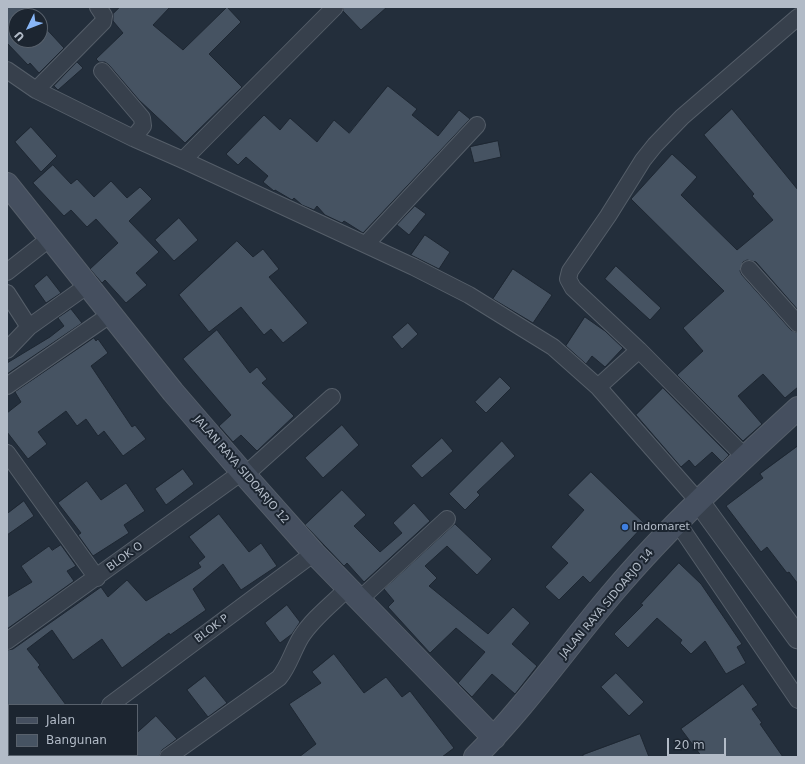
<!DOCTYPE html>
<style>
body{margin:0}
#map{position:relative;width:805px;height:764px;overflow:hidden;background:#232e3b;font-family:"DejaVu Sans",sans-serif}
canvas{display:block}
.frame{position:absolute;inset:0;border:8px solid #b2bbc7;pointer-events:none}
.legend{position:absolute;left:8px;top:704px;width:130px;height:52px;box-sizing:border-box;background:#1c2530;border:1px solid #58616c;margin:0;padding:5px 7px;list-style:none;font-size:12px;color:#b2bbc7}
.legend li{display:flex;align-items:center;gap:8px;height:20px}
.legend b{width:20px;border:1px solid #58616c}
.north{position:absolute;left:8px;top:8px;width:40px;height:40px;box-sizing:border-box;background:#1c2530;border:1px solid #58616c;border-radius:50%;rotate:227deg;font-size:11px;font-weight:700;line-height:16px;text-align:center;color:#b2bbc7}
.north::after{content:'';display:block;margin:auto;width:14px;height:18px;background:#88b6f6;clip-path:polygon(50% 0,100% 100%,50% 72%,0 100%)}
.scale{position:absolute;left:667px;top:738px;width:59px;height:18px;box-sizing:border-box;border:2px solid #b2bbc7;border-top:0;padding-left:5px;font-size:12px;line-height:14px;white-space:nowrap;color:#b2bbc7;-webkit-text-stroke:3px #1c2530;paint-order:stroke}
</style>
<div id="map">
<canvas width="805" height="764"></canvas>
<div class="frame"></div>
<ul class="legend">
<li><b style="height:5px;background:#454f5f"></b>Jalan</li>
<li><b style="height:11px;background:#465362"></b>Bangunan</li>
</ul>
<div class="north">U</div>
<div class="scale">20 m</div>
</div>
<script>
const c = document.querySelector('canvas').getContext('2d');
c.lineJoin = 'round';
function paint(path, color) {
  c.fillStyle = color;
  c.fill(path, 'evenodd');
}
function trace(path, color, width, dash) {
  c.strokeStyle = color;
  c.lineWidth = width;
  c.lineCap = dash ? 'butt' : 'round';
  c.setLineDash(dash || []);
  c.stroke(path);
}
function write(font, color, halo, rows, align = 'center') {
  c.font = font + ' "DejaVu Sans",sans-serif';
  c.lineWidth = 4;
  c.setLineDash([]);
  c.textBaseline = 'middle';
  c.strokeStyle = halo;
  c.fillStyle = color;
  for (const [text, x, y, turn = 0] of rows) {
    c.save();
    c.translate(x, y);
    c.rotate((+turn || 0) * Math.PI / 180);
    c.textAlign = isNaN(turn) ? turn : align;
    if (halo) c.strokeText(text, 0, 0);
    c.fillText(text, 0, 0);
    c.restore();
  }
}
const building = new Path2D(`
 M7,7H26L35,16H16V40H40V22L64,48L39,73L30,63L28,65L7,43Z
 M120,7H170L153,25L183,50L227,7L241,22L209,54L242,87L185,143L139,100L109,65L105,62H99L96,59L123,33L113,21V14Z
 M344,7H387L361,30L343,11Z
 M77,62L83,68L58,90L54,86Z
 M388,86L417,109L412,115L438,136L459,110L470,119L363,233L344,221L342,223L325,215L317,206L314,210L302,205L294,198L292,200L275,190L274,191L263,182L268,176L246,157L238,165L226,154L264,115L280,130L290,118L317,142L334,120L349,133Z
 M732,109L798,190V310L756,262L747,260L743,262L740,271L742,275L791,330L798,333V387L785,398L763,374L738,396L762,424L743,441L677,375L703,351L683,328L724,291L631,199L672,154L697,177L681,195L737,250L773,220L752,196L754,194L704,135Z
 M31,127L57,156L41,172L15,142Z
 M498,141L501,157L474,163L470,147Z
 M53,165L71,184L77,179L94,197L111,181L127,198L140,187L152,199L129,221L159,252L136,273L147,285L126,303L105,280L102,283L90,269L118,243L96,219L87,227L71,210L64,216L33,183Z
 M415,206L426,214L409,235L397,225Z
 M179,218L198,240L174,261L155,240Z
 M425,235L450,252L439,269L411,255Z
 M237,241L253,257L263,249L279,269L269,277L308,323L283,343L271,329L264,335L241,307L209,332L179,295Z
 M616,266L661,308L650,320L605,279Z
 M513,269L552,295L533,323L493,299Z
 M47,275L61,293L46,303L34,286Z
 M71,309L82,323L7,374V363L50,337L64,326L58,318Z
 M585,317L605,331L623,348L605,367L592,356L586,364L566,346Z
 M408,323L418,334L402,349L392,337Z
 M217,330L250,373L257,367L267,379L262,383L294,416L257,451L241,435L233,442L219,426L231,415L183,359Z
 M94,338L96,341L98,339L108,353L91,366L132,427L135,425L146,439L123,456L104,431L98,436L86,419L77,426L66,411L38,432L47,444L28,459L7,432V413L21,402L15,392Z
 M500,377L511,388L486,413L475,402Z
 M663,388L729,455L722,462L712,452L695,467L689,460L681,467L636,415Z
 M342,425L359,445L323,478L305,458Z
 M442,438L453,451L422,478L411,466Z
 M502,441L515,456L477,492L480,495L465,510L449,494Z
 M798,446V584L789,572L787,573L767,547L761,552L726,506L763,478L760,474Z
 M183,469L194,484L166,505L155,489Z
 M591,472L645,524L590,583L583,576L559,600L545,587L568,563L551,547L584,510L568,495Z
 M87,481L101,500L126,483L145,511L124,525L129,533L93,556L78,535L81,533L58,503Z
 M342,490L366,515L354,526L380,552L402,533L393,523L414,503L430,521L364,582L347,563L344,566L305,525Z
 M24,501L34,516L7,535V514Z
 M219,514L249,552L261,543L277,566L241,590L223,564L193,589L206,610L170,635L169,633L122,668L102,639L73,660L52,630L27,649L40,665L38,667L66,705H7V650L13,649L101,587L108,597L127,580L146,601L201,567L198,563L205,557L189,537Z
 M455,524L492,559L477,575L447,546L425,566L437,578L429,586L488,634L513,607L530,623L512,644L537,666L515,694L492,674L472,697L458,683L485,652L456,628L430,653L388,607L394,601L384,589Z
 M61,545L76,566L67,571L74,581L7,629V597L32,582L21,566L49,546L52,550Z
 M679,563L701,584L742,644L737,647L746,663L726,674L705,641L691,654L680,643L682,640L657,618L628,648L614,634L643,605L641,604Z
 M287,605L300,622L292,634L280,643L265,623Z
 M334,654L364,693L386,677L402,697L410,691L454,748L442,757H299L316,744L289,704L321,683L312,672Z
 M616,673L644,702L629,716L601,687Z
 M205,676L227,703L208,717L187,690Z
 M743,684L758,705L752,709L762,723L760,724L783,757H702L681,729Z
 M156,716L177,739L162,750L159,757H137V733Z
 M640,734L649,757H583V755Z`);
paint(building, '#465362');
trace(building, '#1e2732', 1);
const minor = new Path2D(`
 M7,70L36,90L133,138L183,160L414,267L469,295L519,326L553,347L598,387L699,502
 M102,71L142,118L143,126L133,138
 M36,90L103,22L104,16L98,7
 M183,160L335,7
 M366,244L477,125
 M749,269L798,324
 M7,272L49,239
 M7,293L29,327
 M7,350L29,327L88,285
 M639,350L745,457
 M7,386L111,314
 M598,387L639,350L573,288L568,279L570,271L608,216L643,160L655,145L682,117L798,17
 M7,453L97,578
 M245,475L332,397
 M677,522L798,700
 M360,599L447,519
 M7,641L242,472
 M110,705L314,553
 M33,757L36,755
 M168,757L279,678C289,666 293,650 301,637C313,618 333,603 348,588`);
const tertiary = new Path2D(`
 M699,502L798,638`);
const secondary = new Path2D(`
 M7,184L173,392L242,472L314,553L494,738
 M475,757C527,705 568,645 615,590C671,524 735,466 798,408`);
trace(minor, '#555e69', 18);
trace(tertiary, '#555e69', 23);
trace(secondary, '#555e69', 24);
trace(minor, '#37404c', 16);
trace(tertiary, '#37404c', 21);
trace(secondary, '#454f5f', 22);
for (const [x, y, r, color] of [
 [625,527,4,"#3f7fe0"]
]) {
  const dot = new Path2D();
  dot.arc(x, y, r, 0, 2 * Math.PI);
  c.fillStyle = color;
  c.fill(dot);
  trace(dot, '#1c2530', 1.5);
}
write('11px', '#b2bbc7', '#1c2530', [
 ["JALAN RAYA SIDOARJO 12",241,470,49],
 ["BLOK O",125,557,-36],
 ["JALAN RAYA SIDOARJO 14",607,604,-50],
 ["BLOK P",212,629,-37]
]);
write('11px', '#b2bbc7', '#1c2530', [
 ["Indomaret",633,527]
], 'left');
</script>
